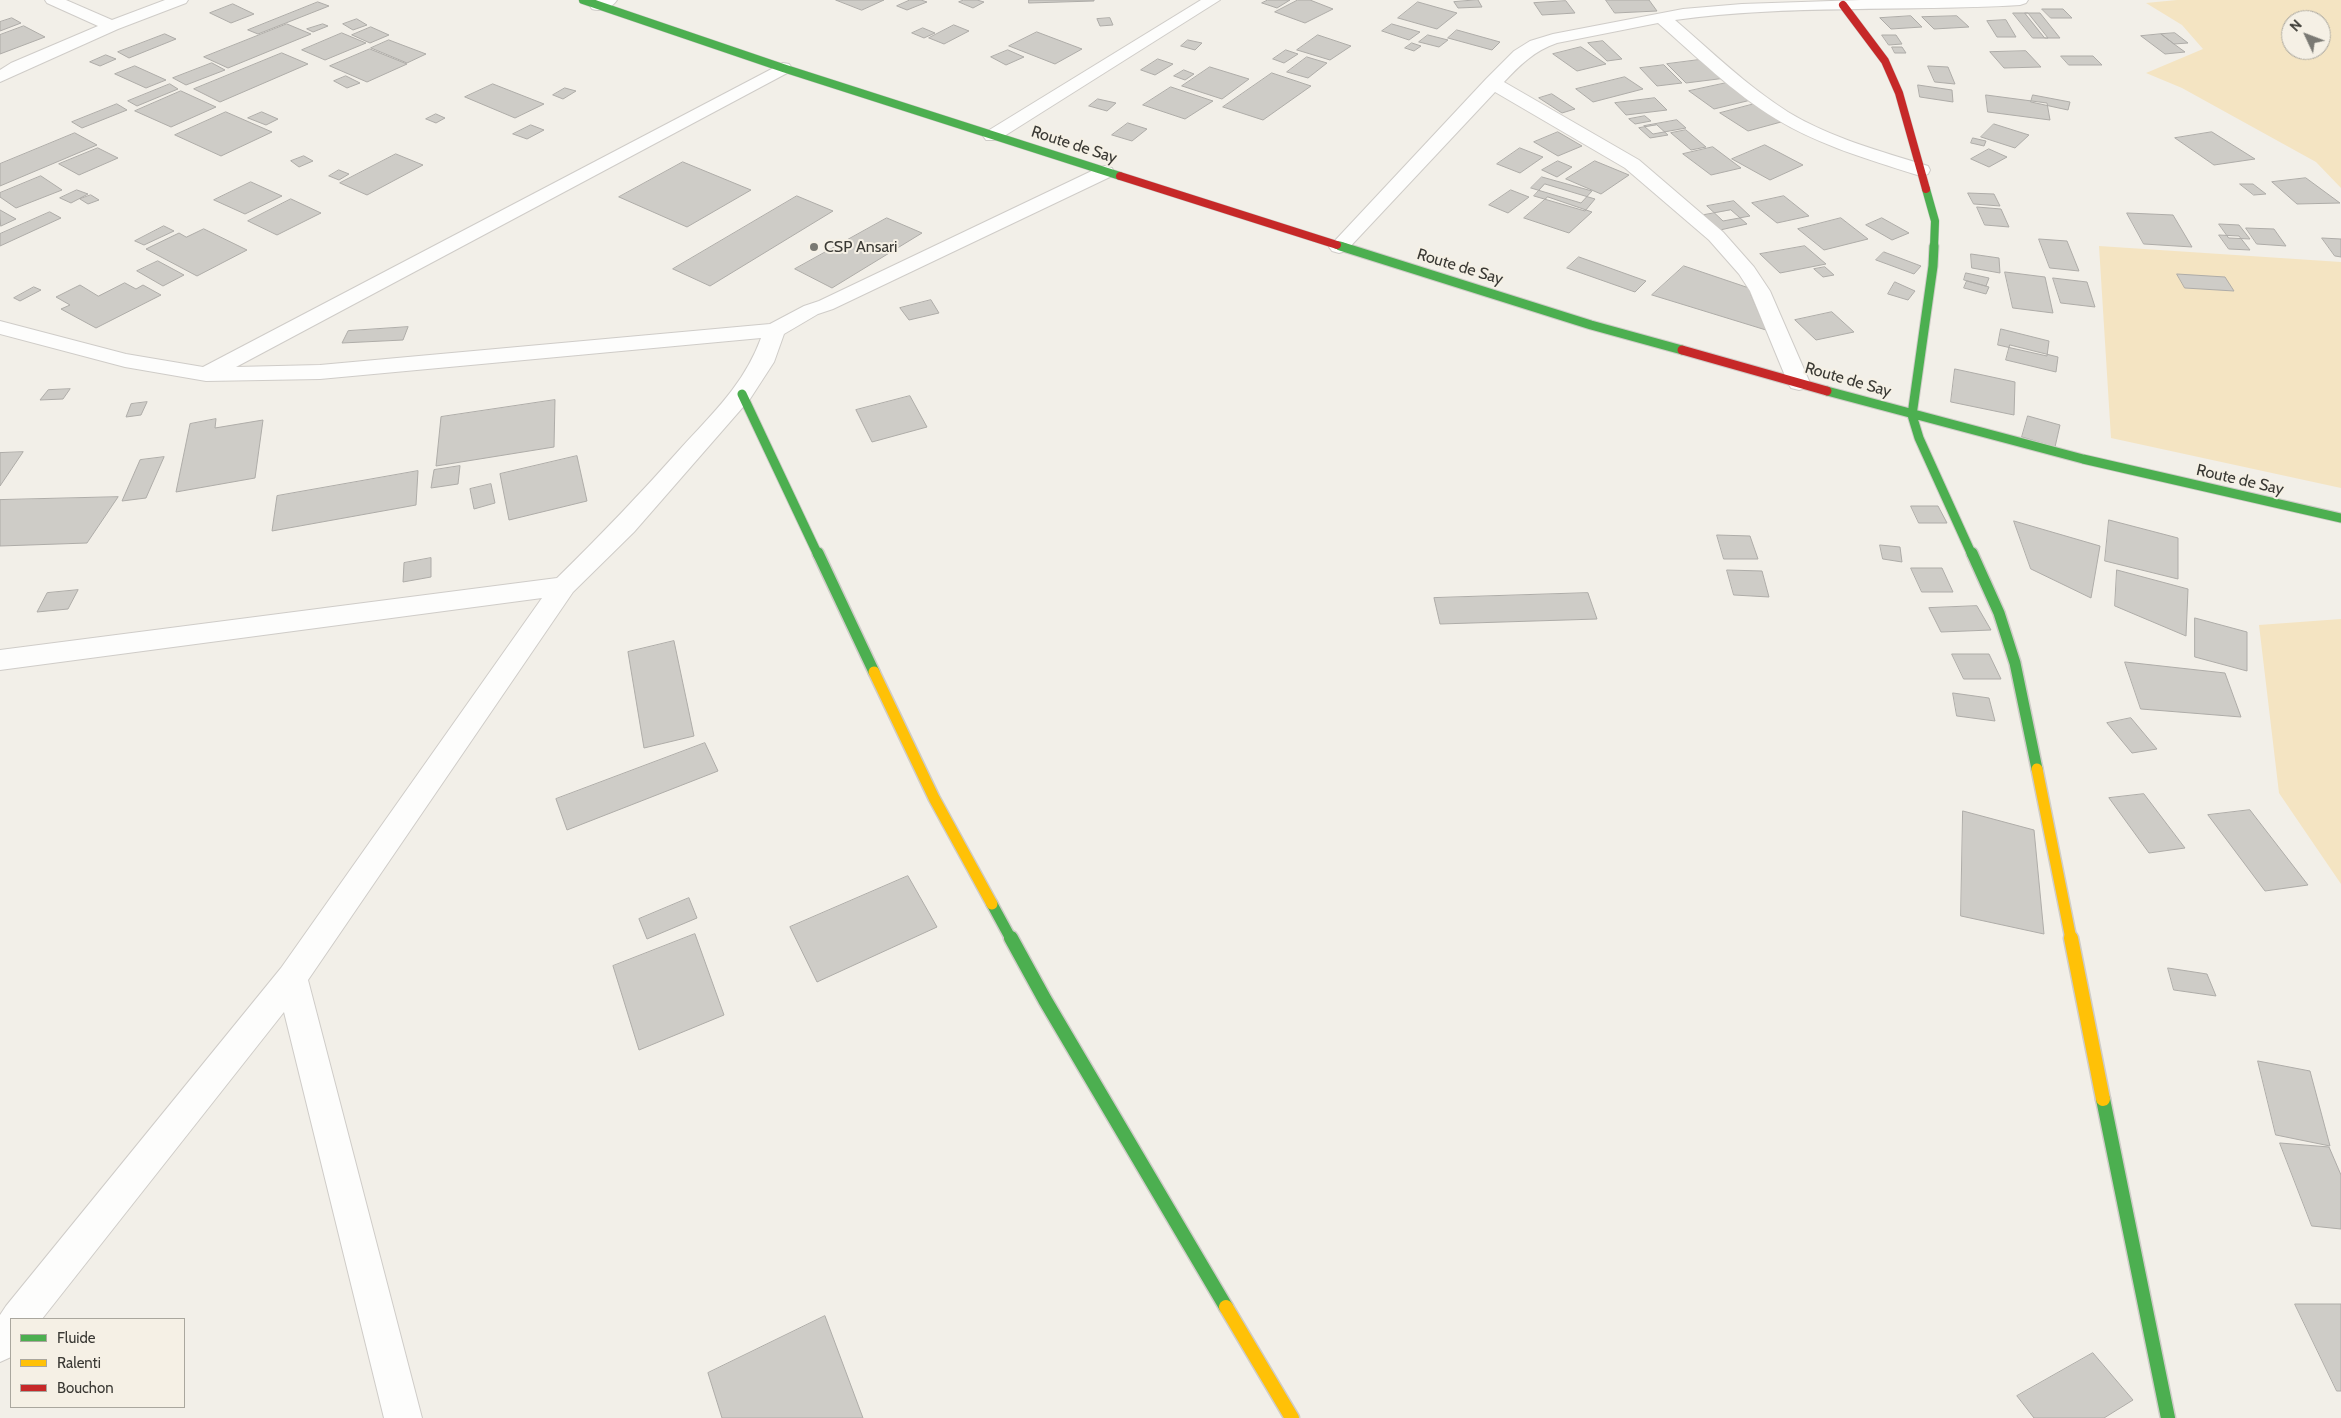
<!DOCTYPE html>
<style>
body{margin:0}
#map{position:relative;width:2341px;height:1418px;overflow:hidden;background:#f2efe8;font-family:Cabin,sans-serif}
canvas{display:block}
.legend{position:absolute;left:10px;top:1318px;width:175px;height:90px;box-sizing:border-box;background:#f5f0e5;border:1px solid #aaa79e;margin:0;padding:6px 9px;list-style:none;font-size:15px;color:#3a3934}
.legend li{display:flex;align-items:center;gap:10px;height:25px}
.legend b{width:25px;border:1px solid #aaa79e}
.north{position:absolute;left:2281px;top:10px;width:50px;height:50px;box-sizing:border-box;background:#f5f0e5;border:1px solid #aaa79e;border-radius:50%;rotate:313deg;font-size:14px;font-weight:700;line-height:20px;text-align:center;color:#3a3934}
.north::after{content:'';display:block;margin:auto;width:18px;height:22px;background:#7a7973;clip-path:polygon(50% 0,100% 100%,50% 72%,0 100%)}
</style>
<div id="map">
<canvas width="2341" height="1418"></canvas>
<ul class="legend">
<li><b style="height:6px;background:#4caf50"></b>Fluide</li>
<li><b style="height:6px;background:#ffc107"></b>Ralenti</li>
<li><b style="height:6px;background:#c62828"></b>Bouchon</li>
</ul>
<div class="north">N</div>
</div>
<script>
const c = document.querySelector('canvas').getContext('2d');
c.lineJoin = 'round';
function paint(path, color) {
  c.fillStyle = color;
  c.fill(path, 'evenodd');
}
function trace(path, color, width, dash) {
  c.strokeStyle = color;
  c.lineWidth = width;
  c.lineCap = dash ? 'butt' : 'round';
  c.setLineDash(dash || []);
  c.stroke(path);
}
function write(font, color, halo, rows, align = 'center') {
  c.font = font + ' Cabin,sans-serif';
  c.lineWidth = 4;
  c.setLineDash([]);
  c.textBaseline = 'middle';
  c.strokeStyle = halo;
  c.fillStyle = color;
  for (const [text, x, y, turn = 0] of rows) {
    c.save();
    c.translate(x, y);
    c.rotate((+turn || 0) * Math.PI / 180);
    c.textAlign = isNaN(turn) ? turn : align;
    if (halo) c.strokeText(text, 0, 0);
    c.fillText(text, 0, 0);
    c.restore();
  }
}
paint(new Path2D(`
 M2177,0H2341V188L2316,162L2182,88L2146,73L2203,49L2182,25L2146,3ZM2291,20H2321V50H2291Z
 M2099,246L2341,262V488L2111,438Z
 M2341,619V884L2279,793L2259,625Z`), '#f4e4c2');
const building = new Path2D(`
 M836,0H884L862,10Z
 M910,0H921L927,2L907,10L897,6Z
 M964,0H977L984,2L973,8L959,2Z
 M1029,0H1094V1L1029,3Z
 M1268,0H1290L1277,8L1262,3Z
 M1298,0H1310L1333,9L1305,23L1275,12Z
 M1478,0L1482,7L1458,8L1454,2Z
 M1606,0H1649L1657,11L1615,13Z
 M1566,1L1575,13L1542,15L1534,3Z
 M318,2L329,6L258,34L248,30Z
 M1418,2L1457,13L1437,29L1398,18Z
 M233,4L254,14L231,23L210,13Z
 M2042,9H2063L2072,18H2051Z
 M2013,13H2028L2048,38H2033Z
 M2025,13H2040L2060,38H2045Z
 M1911,16L1922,27L1891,29L1880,18Z
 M1957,16L1969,27L1934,29L1922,17Z
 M12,18L21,23L0,31V22Z
 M1110,18L1113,25L1100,26L1097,19Z
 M357,19L367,25L353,30L343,24Z
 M2006,20L2016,37H1997L1987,21Z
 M287,24L311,34L228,68L204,57Z
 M323,24L328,26L313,32L307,29Z
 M1392,24L1420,32L1409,40L1382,31Z
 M954,25L969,31L944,44L929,38Z
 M24,26L45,37L0,54V35Z
 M371,27L389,35L370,43L352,35Z
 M923,28L935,33L924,38L912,33Z
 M1457,30L1500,42L1492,50L1448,38Z
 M1037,32L1082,49L1055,64L1009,46Z
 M342,33L366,43L325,60L302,50Z
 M2175,33L2188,43L2174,44L2161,34Z
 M165,34L176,39L129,58L118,52Z
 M2161,34L2174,44L2185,52L2165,54L2141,36Z
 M1318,35L1351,46L1330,60L1297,50Z
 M1428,35L1448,40L1439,47L1419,42Z
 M1882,35H1896L1902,44L1889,45Z
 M389,40L426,54L407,63L371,48Z
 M1188,40L1202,43L1195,50L1181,46Z
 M1603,41L1622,59L1607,61L1588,43Z
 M1412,43L1421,46L1414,51L1405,48Z
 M1581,47L1606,64L1577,71L1553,54Z
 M1892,47H1902L1906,53H1895Z
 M370,49L407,64L367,82L330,66Z
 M1008,50L1024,57L1006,65L991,57Z
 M1286,50L1298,54L1284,63L1273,59Z
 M2026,51L2041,67L2004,68L1990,52Z
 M282,53L308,64L220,102L194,89Z
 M106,55L116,59L100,66L90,62Z
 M2061,56H2093L2102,65H2069Z
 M1307,57L1327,63L1308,78L1287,72Z
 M1158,59L1173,64L1155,75L1141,70Z
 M1706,59L1726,78L1686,83L1667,64Z
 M212,63L225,70L186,85L173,78Z
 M1664,65L1682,83L1657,86L1640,68Z
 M135,66L166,80L146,88L115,74Z
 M1928,66L1948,67L1955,84L1935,82Z
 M1210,67L1249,79L1222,99L1182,86Z
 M1184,70L1194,74L1185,80L1174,76Z
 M1272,73L1311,86L1263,120L1223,107Z
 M346,76L360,83L347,88L334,81Z
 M1625,77L1643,89L1593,102L1576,89Z
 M1726,83L1751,100L1714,109L1689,91Z
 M170,84L178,89L137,106L128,101Z
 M493,84L544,104L515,118L465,97Z
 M1918,85L1952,90L1953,102L1920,97Z
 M1171,87L1213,101L1185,119L1143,105Z
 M565,88L576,91L563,99L553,95Z
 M181,91L216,107L171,127L135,111Z
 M1552,94L1575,109L1562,113L1539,98Z
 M1986,95L2047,103L2050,120L1988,112Z
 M2033,95L2070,102L2068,110L2031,102Z
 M1655,98L1667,110L1626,115L1615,103Z
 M1098,99L1116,103L1107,111L1089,106Z
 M117,104L127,110L82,128L72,122Z
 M1754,104L1781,122L1748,131L1720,113Z
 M226,112L272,132L221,156L175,135Z
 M262,112L278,119L266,125L248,118Z
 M436,114L445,118L436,123L426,119Z
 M1645,116L1651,121L1635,124L1629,119Z
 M1677,120L1686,128L1653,134L1644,126Z
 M1128,123L1147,129L1132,141L1112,135Z
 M1994,124L2029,135L2015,148L1981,137Z
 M531,125L544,130L527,139L513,134Z
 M1657,125L1668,135L1650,138L1639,128Z
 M1686,130L1706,147L1691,150L1671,133Z
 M1558,132L1582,146L1558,156L1534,142Z
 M2212,132L2255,159L2214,165L2175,138Z
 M75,133L97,145L0,186V164Z
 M1973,138L1986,141L1984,146L1971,143Z
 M1765,145L1803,165L1770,180L1732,159Z
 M1713,147L1741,168L1711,175L1683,154Z
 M98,148L118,158L79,175L59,164Z
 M1520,148L1543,157L1520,173L1497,164Z
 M1989,149L2007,157L1989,167L1971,159Z
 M396,154L423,165L367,195L340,183Z
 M304,156L313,161L299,167L291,161Z
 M1558,161L1572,167L1557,177L1542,170Z
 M1595,161L1629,175L1601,194L1566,179Z
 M683,162L751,190L687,227L619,197Z
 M339,170L349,174L339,180L329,176Z
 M41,176L62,190L16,208L0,197V193Z
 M1542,177L1592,191L1581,203L1531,188Z
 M2306,178L2340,203L2297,204L2272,182Z
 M251,182L282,196L245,214L214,200Z
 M1545,184L1595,199L1585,211L1534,196Z
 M2240,184H2253L2266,194L2254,195Z
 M77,190L88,194L71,203L60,198Z
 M1511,190L1529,197L1508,213L1489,205Z
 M1968,193L1994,194L2000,206L1974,204Z
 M91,195L99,200L88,204L80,199Z
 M797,196L833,211L710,286L673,269Z
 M1784,196L1809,216L1777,223L1752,203Z
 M1548,197L1592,212L1569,233L1524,218Z
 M291,199L321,213L277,235L248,221Z
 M1734,201L1750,216L1723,221L1707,206Z
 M1977,207L2001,209L2009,227L1985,225Z
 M0,210L16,219L1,226Z
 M1731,210L1747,224L1720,230L1704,215Z
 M50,212L61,218L0,246V234Z
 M2127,213L2173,215L2192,247L2144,244Z
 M887,218L922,233L832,288L795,269Z
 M1841,218L1868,239L1824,250L1798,229Z
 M1882,218L1909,233L1892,240L1866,225Z
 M2219,224L2239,225L2250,239L2229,238Z
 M164,226L174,231L144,245L135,241Z
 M2246,228L2274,229L2286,246L2257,244Z
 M204,229L247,250L197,276L146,249L179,233L186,237Z
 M2219,235L2239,236L2250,250L2229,249Z
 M2322,238L2341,239V257L2335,256Z
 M2039,239L2067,241L2079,271L2050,268Z
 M1805,246L1826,264L1780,273L1760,254Z
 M1884,252L1921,266L1914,274L1876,260Z
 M1971,254L1999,258L2000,273L1972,268Z
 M1579,257L1646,281L1635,292L1567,268Z
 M158,261L184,275L163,286L137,271Z
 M1684,266L1752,289L1751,295L1766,330L1652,295Z
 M1825,267L1834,275L1823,277L1814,269Z
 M2005,272L2045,277L2053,313L2013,308Z
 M1966,273L1989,278L1986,286L1964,280Z
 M2177,274L2225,277L2234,291L2185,288Z
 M2053,278L2087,282L2095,307L2061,303Z
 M1967,281L1989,287L1986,294L1964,288Z
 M1895,282L1915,291L1908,300L1888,294Z
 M125,283L136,289L143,285L161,295L96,328L61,309L70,305L56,297L80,285L98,296Z
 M34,287L41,290L20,301L14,298Z
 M931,300L939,313L909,320L900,308Z
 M1832,312L1854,332L1816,340L1795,320Z
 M408,327L403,340L342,343L348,331Z
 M2001,329L2049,341L2047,356L1998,345Z
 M2010,345L2058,357L2056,372L2006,360Z
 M1955,369L2015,382L2014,415L1951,402Z
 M70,389L63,399L40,400L48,390Z
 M910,396L927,427L872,442L856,410Z
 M555,400L554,447L436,466L441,417Z
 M147,402L141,415L126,417L131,404Z
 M2028,416L2060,425L2055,447L2022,437Z
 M216,419L215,428L263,420L255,478L176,492L190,424Z
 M23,452L0,486V453Z
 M577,456L587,501L509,520L500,474Z
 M164,457L146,498L122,501L140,460Z
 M460,466L458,484L431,488L434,470Z
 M418,471L416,505L272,531L277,496Z
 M491,484L495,503L474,509L470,489Z
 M118,497L87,543L0,546V500Z
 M1911,506H1938L1947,523H1919Z
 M2109,520L2178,538V579L2105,561Z
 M2014,521L2100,546L2091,598L2031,569Z
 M1717,535L1750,536L1758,559H1724Z
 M1880,545L1900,547L1902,562L1883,559Z
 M431,558V577L403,582L404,563Z
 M1911,568H1942L1953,592H1922Z
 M1727,570L1762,571L1769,597L1734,595Z
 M2117,570L2188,589L2186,636L2115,606Z
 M78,590L68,609L37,612L47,593Z
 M1588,593L1597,619L1440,624L1434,598Z
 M1977,606L1991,630L1941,632L1929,608Z
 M2195,618L2247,632V671L2195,657Z
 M674,641L694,736L644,748L628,652Z
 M1952,654H1989L2001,679H1964Z
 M2125,662L2225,673L2241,717L2141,709Z
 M1953,693L1989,698L1995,721L1957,716Z
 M2131,718L2157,749L2132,753L2107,723Z
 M705,743L718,771L567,830L556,799Z
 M2144,794L2185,848L2149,853L2109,798Z
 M2250,810L2308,885L2265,891L2208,815Z
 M1963,811L2034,830L2044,934L1961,916Z
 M908,876L937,927L817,982L790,927Z
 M689,898L697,918L647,939L639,919Z
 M695,934L724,1015L639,1050L613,966Z
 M2168,968L2207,974L2216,996L2174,990Z
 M2258,1061L2310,1071L2330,1146L2276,1135Z
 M2280,1143L2329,1147L2341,1175V1229L2312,1226Z
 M2295,1304H2341V1391H2337Z
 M825,1316L863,1418H722L708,1373Z
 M2093,1353L2133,1400L2104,1418H2034L2017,1396Z`);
paint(building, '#ceccc7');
trace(building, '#aeaca8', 1);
const street = new Path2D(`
 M45,0H66L112,20L165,0H188L186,3L118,29L0,82V70L11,63L98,26L47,3Z
 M597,0H617C612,8 601,12 592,9L590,6Z
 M1201,0H1220L998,140H986L983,136L986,132Z
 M1861,0H2028L2026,3L2020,5C1905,12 1789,4 1675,20C1711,51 1747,86 1788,112C1831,138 1880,151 1928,166L1930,170L1928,174L1921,176L1914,174C1867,159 1819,145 1776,119C1733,93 1696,56 1658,23L1557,43C1534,51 1520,65 1504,82L1639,160L1723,232L1754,267L1770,291L1810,383L1807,388L1799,390L1791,388L1788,383L1750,291L1739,274L1709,240L1625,168L1495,92L1346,251L1339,253L1332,251L1329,247L1486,79L1514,51L1530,41L1553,34L1683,9L1742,4Z
 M783,63L789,64L792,68L789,72L236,367L320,365L770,324L804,306L819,301L1098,168L1105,166L1112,168L1114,172L1112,176L833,309L818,314L784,334L774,362L750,399L634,532L573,592L308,980L422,1418H384L284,1012L42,1319H11V1357L0,1362V1315L6,1306L281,968L542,598L0,670V650L557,578C600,536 641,493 681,448C714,412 744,384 761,338L320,379L206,381L125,367L0,334V321L126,354L203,367Z`);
const fastFar3 = new Path2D(`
 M583,0L783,68L1120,176
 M1926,189L1935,221L1934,247
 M1337,245L1344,247`);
const fastFar2 = new Path2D(`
 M1340,246L1591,325L1682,350
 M1934,246L1933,266L1912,415L1919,438L1972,555
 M1827,391L2083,459L2341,518
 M742,394L818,555`);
const fastFar1 = new Path2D(`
 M818,553L874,672
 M1972,553L1999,613L2015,663L2037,769
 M992,904L1011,939`);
const fast = new Path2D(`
 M1011,938L1045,1000L1226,1307
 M2103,1099L2168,1418`);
const slowFar1 = new Path2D(`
 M874,672L934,798L992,904
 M2037,769L2071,939`);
const slow = new Path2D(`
 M2071,938L2103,1099
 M1226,1307L1292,1418`);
const jamFar1 = new Path2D(`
 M1843,5L1885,61L1899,93L1926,189
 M1120,176L1337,245`);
const jam = new Path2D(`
 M1682,350L1827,391`);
trace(street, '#cfccc8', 2);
trace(fastFar3, '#cfccc8', 9);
trace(fastFar2, '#cfccc8', 11);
trace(fastFar1, '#cfccc8', 14);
trace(fast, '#cfccc8', 17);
trace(slowFar1, '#cfccc8', 14);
trace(slow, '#cfccc8', 17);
trace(jamFar1, '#cfccc8', 9);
trace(jam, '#cfccc8', 11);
paint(street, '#fdfdfc');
trace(fastFar3, '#4caf50', 8);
trace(fastFar2, '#4caf50', 9);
trace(fastFar1, '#4caf50', 11);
trace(fast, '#4caf50', 14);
trace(slowFar1, '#ffc107', 11);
trace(slow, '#ffc107', 14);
trace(jamFar1, '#c62828', 8);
trace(jam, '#c62828', 9);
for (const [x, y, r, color] of [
 [814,247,5,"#7a7973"]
]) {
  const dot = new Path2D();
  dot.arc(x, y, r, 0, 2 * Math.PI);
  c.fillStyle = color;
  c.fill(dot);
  trace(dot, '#f5f0e5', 2);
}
write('16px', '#3a3934', '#f5f0e5', [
 ["Route de Say",1074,145,18],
 ["Route de Say",1460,267,17],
 ["Route de Say",1848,380,16],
 ["Route de Say",2240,480,13]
]);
write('16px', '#3a3934', '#f5f0e5', [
 ["CSP Ansari",824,247]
], 'left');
</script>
